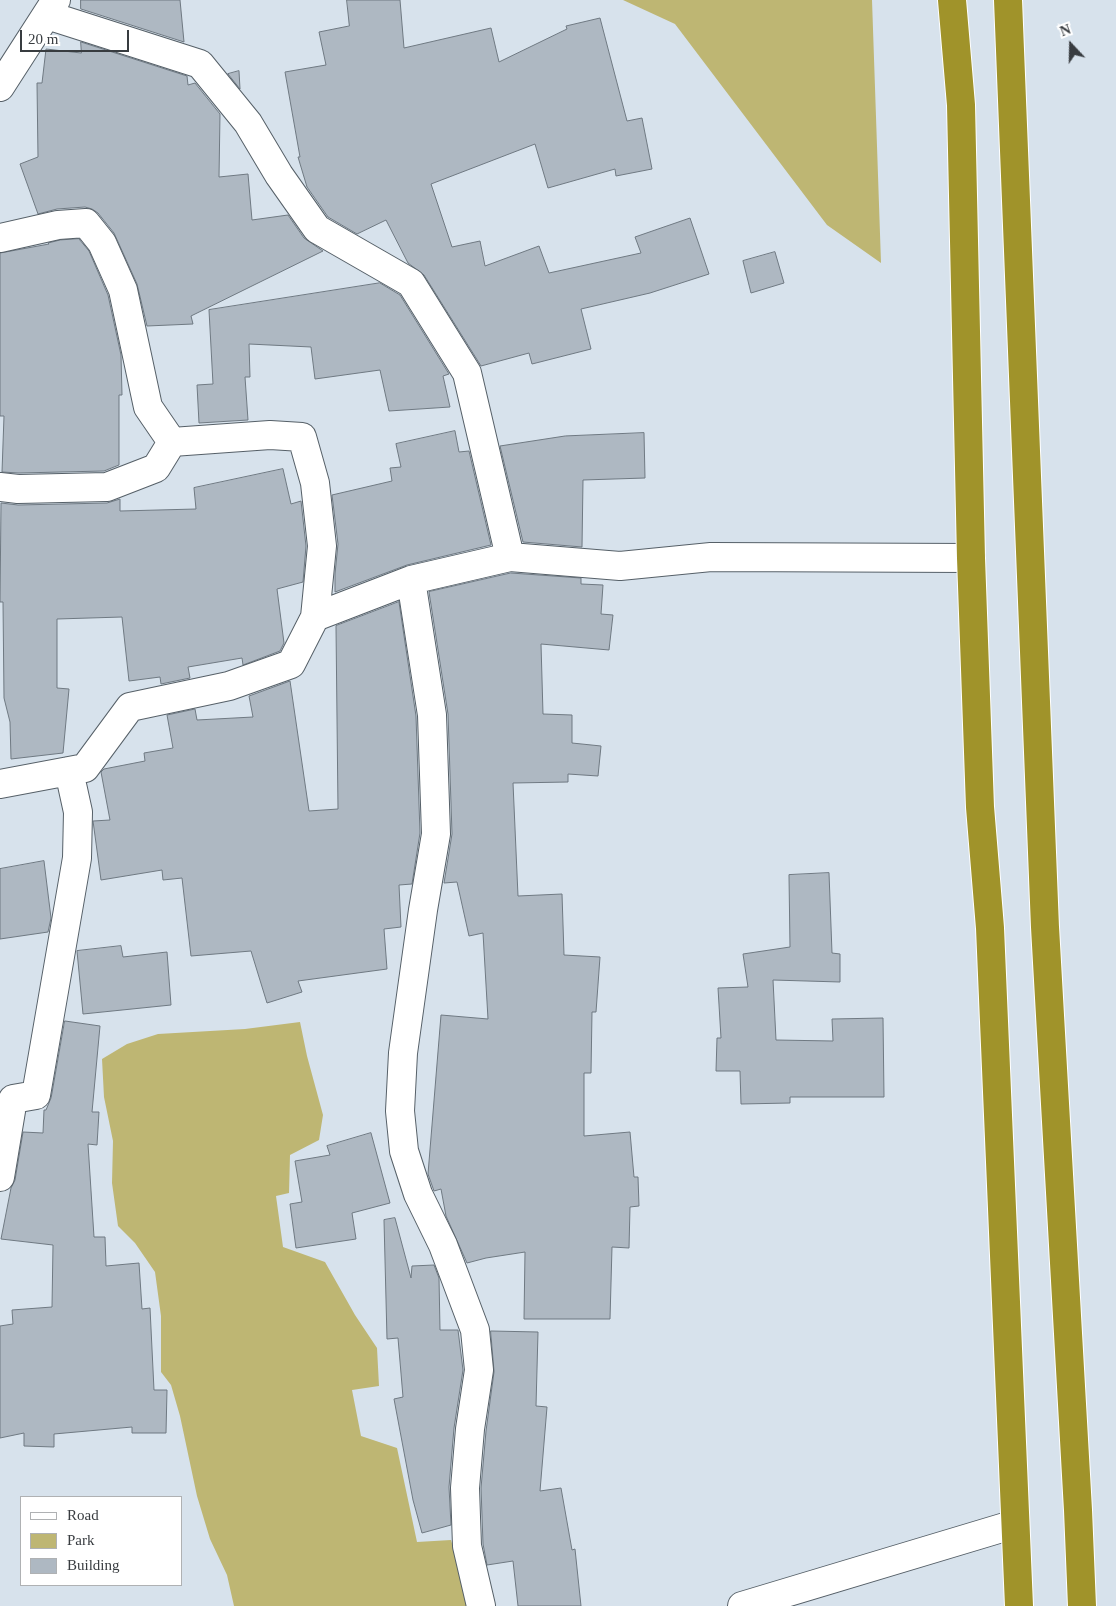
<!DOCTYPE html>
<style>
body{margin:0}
#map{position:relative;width:1116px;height:1606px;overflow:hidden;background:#d7e2ec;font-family:Georgia,serif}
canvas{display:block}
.legend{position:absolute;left:20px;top:1496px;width:162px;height:90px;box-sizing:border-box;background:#fff;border:1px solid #afb1b3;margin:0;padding:6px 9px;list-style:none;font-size:15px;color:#383c40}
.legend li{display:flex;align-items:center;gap:10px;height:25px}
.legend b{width:25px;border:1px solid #afb1b3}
.north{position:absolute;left:1046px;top:20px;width:50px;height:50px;-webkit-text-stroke:4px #fff;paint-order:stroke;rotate:339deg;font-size:14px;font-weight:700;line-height:20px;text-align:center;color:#383c40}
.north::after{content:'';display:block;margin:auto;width:18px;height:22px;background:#383c40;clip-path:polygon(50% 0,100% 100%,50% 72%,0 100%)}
.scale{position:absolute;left:20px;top:30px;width:109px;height:22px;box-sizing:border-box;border:2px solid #383c40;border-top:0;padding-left:6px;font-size:15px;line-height:18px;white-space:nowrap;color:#383c40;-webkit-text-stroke:4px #fff;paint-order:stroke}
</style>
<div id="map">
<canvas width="1116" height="1606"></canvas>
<ul class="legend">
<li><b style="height:6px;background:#fff"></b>Road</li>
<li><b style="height:14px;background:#beb673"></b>Park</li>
<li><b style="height:14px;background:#aeb8c2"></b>Building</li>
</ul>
<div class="north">N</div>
<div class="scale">20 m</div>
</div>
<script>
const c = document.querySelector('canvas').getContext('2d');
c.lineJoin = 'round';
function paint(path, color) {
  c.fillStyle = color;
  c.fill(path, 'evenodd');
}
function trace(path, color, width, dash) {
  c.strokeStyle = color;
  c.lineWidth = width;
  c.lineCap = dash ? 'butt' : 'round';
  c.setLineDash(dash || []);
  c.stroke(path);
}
paint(new Path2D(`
 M623,0H872L881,263L827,225L675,24Z
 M300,1022L307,1056L323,1115L319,1140L290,1155L289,1193L276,1196L283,1247L325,1262L355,1315L377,1348L379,1386L352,1390L361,1436L397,1448L417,1542L451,1540L470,1606H234L227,1575L210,1539L197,1496L180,1416L171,1385L161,1372V1316L155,1272L135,1243L118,1226L112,1183L113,1141L104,1097L102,1059L127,1044L158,1034L245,1029Z`), '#beb673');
const building = new Path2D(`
 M81,0H180L184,42L81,9Z
 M347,0H400L404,48L491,28L499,62L567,29L566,26L600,18L627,121L642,118L652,169L616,176L615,169L548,188L535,144L431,184L452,247L480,241L485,266L539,246L549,273L641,253L635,237L690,218L709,274L650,293L581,309L591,349L532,364L529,353L481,366L424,275L408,263L386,220L357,234L328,217L307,187L298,157H300L285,72L326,65L319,32L349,26Z
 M81,42L187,76L188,85L195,83L220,114L219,177L248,174L252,220L288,215L304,238L323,251L191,316L193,324L147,326L137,284L114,233L98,213L92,209L85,207L57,209L38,214L20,164L38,157L37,83H42L46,49L81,53Z
 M239,71L240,89L228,74Z
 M79,239L89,251L108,295L121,355L122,395H119V465L104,471L19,473L2,472L4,416H0V253L49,244L48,243L60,240Z
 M775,252L784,283L751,293L743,261Z
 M380,283L400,295L449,374L443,376L450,407L389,411L380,370L315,379L311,347L249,344L250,377H245L248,420L199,423L197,385L213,384L209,310Z
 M455,431L459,452L469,451L491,545L407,565L335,592V574L338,544L332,495L392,481L390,468L401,467L396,444Z
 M644,433L645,478L583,480L582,547L523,542L500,446L565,436Z
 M283,469L291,504L301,501L306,546L303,582L277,589L284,643L280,651L243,665L242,658L188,667L190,678L161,684L160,677L129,681L122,617L57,619V688L69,689L63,753L11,759L10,722L4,698L3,602H0L1,503L18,505L107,503L120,499V511L196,509L194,488Z
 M511,573L581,578V584L603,585L601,614L613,615L609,650L541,644L543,714L572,715V743L601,746L598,776L568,774V782L513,783L518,896L562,894L564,955L600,957L596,1012H592L591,1073H584V1136L630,1132L634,1177H638L639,1206L630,1207L629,1248L612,1247L610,1319H524L525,1252L486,1258L467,1263L446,1216L441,1189L434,1191L428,1174L441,1015L488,1019L483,933L469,936L457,882L444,883L452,834L448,714L429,592Z
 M399,602L416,716L420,833L412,884L399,885L401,927L384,929L387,969L298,981L302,992L267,1003L251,951L191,956L182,878L163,880L162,870L101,880L93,821L110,820L101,772L104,769L145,761L144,753L173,748L167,715L195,709L197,720L253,717L249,696L290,681L309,811L338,809L336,626Z
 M44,861L51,918L48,932L0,939V869Z
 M829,873L832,953L840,954V982L773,980L776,1040L833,1041L832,1019L883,1018L884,1097H790V1103L741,1104L740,1071H716L717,1038H721L718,988L748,987L743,954L790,947L789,875Z
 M121,946L123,957L167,952L171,1005L83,1014L77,951Z
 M65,1021L100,1026L92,1112H99L97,1145L88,1144L94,1237H105L106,1266L139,1263L142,1309L150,1308L154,1390H167L166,1433H132V1427L54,1434V1447L24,1446V1433L0,1438V1326L13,1324L12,1310L52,1307L53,1245L1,1239L11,1188L15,1180L23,1132L43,1133L44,1110H46L51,1098Z
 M371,1133L390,1203L352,1213L356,1239L296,1248L290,1204L302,1202L295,1161L330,1155L327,1146Z
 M395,1218L411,1278L412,1266L434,1265L439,1278L440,1330H458L463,1370L454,1428L449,1487L451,1525L422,1533L413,1500L394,1399L403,1397L398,1338L387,1339L384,1220Z
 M491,1331L538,1332L536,1406L547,1407L540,1491L561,1488L572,1550L575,1549L581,1606H518L513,1561L487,1565L483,1544L481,1488L486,1431L494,1372Z`);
paint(building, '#aeb8c2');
trace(building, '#6f7982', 1);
const minor = new Path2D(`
 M47,15L200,64L248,123L279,175L317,229L411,283L467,373L510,557
 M0,87L56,0
 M0,238L58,225L86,223L102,243L123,290L148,407L172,442
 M0,487L18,489L107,487L156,468L172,442L270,435L302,437L315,483L322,546L315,617
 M411,580L432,715L436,834L423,910L403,1053L400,1111L404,1151L418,1194L443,1245L475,1330L479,1370L470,1429L465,1488L467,1546L481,1606
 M0,784L85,768L130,707L229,686L291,664L315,617L411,580L510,557L620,566L711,557L971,558
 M0,1177L13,1099L36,1095L77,858L78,812L69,771
 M742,1606L1015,1524`);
const highway = new Path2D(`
 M952,0L961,105L971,558L980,807L990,928L1019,1606
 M1008,0L1045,927L1078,1510L1082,1606`);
trace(minor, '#566068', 30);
trace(highway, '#fff', 30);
trace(minor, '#fff', 28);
trace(highway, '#a0932a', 28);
</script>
